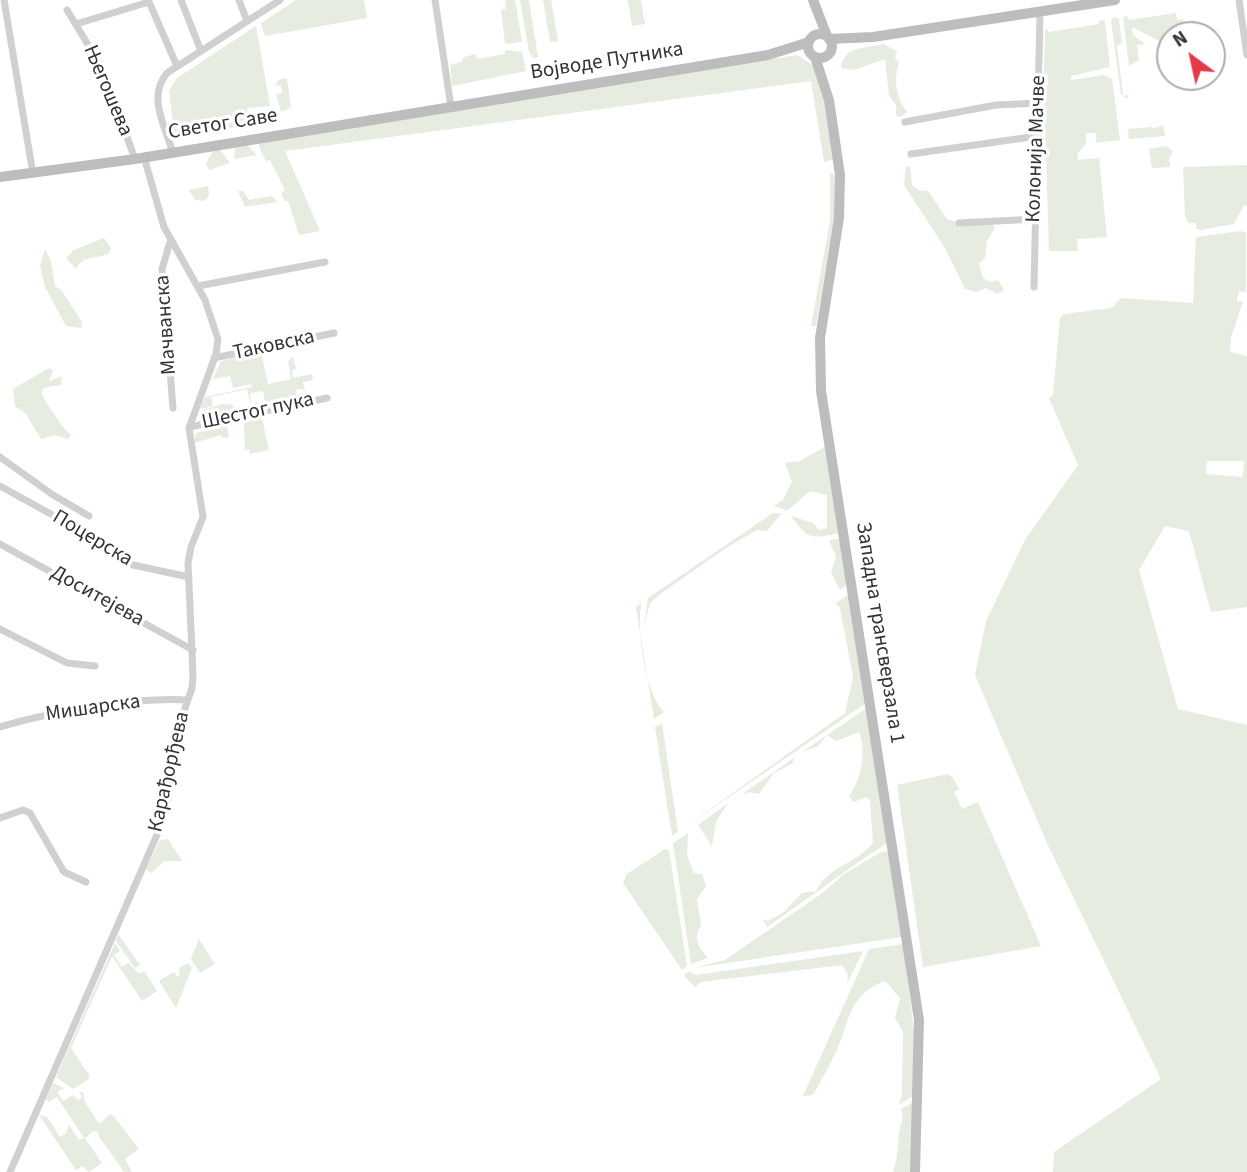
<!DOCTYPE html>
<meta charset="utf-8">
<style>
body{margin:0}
#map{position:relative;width:1247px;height:1172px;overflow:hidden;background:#fff;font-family:"Source Sans 3",sans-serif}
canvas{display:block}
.north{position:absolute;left:1156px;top:21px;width:70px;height:70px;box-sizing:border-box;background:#fff;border:2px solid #adadad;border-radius:50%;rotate:327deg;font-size:19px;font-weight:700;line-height:28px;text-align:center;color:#333}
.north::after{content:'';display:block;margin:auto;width:24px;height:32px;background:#e63946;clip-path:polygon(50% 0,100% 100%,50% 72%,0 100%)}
</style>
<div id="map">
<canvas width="1247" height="1172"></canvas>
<div class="north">N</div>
</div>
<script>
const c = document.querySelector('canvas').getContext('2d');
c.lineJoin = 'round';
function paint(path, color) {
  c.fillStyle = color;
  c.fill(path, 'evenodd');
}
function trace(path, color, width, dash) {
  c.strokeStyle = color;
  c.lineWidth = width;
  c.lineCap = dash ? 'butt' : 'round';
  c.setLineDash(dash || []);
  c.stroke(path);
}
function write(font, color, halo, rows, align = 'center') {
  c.font = font + ' "Source Sans 3",sans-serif';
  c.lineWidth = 7;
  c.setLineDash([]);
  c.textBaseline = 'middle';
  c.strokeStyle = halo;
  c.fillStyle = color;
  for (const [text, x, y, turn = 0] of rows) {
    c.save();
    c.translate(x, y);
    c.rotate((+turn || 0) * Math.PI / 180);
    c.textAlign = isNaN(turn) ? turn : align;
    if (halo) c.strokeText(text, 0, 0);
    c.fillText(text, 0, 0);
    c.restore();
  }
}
paint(new Path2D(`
 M296,0H364L367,18L265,36L261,23Z
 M505,0H515L522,42L505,44L501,10L506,9Z
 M520,0H529L538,57L533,58L529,52Z
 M543,0H551L558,41L550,42Z
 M628,0H641L645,24L632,26Z
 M1176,13L1177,20L1183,19L1186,35H1170V41L1161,42L1132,27L1133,35L1145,44L1137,45L1139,60L1129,66L1123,17L1127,16L1129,20Z
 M1114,17L1119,19L1122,44L1117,45L1123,96L1129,95L1126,99L1121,94L1111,21Z
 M1100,20L1105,21L1110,67L1071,76V80L1104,75L1112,79L1120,140L1096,143V133H1086V144L1077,154L1078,160L1099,158L1107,237L1077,239L1078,251H1049L1044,88L1048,85V75L1044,74L1045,28L1049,32L1099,24Z
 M256,26L270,106L247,108L249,124L267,122L179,136L174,132L169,91L177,78Z
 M883,44L897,51L895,58L899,63C893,79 896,99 907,112L901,117L896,116V105L889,95L885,59L854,70L841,68C844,45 865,49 883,44Z
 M505,50L522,52L526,71L452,86L450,61L451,65L461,62L464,57L476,54L477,59L505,54Z
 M797,55L814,66L820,77L835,159L824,162L811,81L285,151L320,231L299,235L288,201H285L281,194L285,190L270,160L266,161L259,147V140Z
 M287,78L291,107L281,112L276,94L282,93L281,85L275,86L278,80Z
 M1163,125L1165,136L1129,139L1128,129L1152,127L1153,129Z
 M246,144L257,155L234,159L235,147Z
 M1166,146L1173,151L1169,159L1171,167L1152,168L1149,149Z
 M220,150L230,163L209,170L206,163L214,150Z
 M1247,165V206L1244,205L1234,224L1201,230L1196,229V223H1188L1185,216L1183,167Z
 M906,166L910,167L912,185L918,190L928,191L947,219L959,223L970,218L993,225L995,228L987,241L985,258L979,264L983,278L990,282L998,280L1004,290L997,294L986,288L976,292L965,289L945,248L904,185Z
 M830,173L836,175L837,200L816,326H811L830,221Z
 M208,186L209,196L204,201L195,200L189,190Z
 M238,191H243L249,200L272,196L277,202L245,207Z
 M1241,231L1246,233V292L1239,291L1237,301L1243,302L1231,337L1230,352L1247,356V607L1211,612L1189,531L1165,526L1139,570L1178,709L1247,725V1172H1053L1054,1152L1161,1079L1047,843L975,675L986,621L1025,540L1078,465L1049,398L1053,395L1060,318L1064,314L1112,308L1121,298L1193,303L1196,237ZM1207,461H1244L1243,477L1206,474Z
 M104,238L111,248L109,253C98,260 83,254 76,269L66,258L74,250Z
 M45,249L51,261L55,286L61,290L82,322L81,328L66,326L45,287L40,266Z
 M261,352L268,384L291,379L288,362L293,356L296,369L292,370L293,378L312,374L313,380L303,382L305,392L302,389L295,390L297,397L304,399L256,409L255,403L265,401L263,391L250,393L252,410L247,389L211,397L213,406L200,409L205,397L252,387L251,384L233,388L230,376L213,379L221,361Z
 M49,368L53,370L49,381L62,376L61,385L43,388L42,395C49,407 60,425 71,435L69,439L54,435L41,439L26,414L15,406L13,389Z
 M223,404L233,405L235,413L206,419L198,416L200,411Z
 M262,419L269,450L250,454L249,449L245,450L244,422Z
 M227,426L229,437L223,438L221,435L194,443L196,433Z
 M826,446L840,533C812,539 808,540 791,516L813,523L819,530L827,528V495L810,491L787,511L774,506L783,500L792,482L785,463L800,461Z
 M773,513H782L767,531L757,530L726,548L663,592L650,603L644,628L648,598Z
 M839,539L847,585L840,590L831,572L836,557L829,540Z
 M849,594L866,703L672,836L655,727L662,723L678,832L845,713L853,677L840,608L836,603Z
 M641,603C637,632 644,691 664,712L654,719L636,607Z
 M867,708L887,843C846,870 807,899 767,927L762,919L768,921L784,912L802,893L816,891C831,863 856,866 873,842L870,800L866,797L854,802L849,797C861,778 867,754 859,732L836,741L827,735L818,746L802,752Z
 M794,758L793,763L774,773L759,794L749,792L741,795Z
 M948,774L953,778L959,789L954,792L962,809L978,802L1041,946L923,967L897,785Z
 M728,803L716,822L712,846L698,825Z
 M688,833L687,856L694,873L702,874L706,886L697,899L701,926C692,939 699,947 708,958L691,964L673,843Z
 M168,839L182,861H165L151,873L146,869L160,840Z
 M665,849L669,850L687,966L682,970L623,883L627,874Z
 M889,851L902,937L693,968L725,960L824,892L844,874L881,852Z
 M118,934L140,965L135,968L116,941Z
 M199,939L215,964L200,973L191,959Z
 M115,943L120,951L114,955L122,967L129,963L139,974L144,971L157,991L142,1001L112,956L71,1048L89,1075V1079L73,1089L56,1077Z
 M903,944L915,1038L913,1096L898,1105L902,1096L903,1032L895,1018L900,998L885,981C846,995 850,1024 834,1056C827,1069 820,1083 813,1095L803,1096L869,949Z
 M863,951L847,984L848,974L842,965L701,982L695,987L684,975L689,971L696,975Z
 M188,963L192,968L176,1008L159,981L174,972L177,976L180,975L179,968Z
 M53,1083L64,1088L57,1092L63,1101L73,1095L78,1100L82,1097L79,1091L83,1093L85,1102L99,1124L111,1114L115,1118L139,1149L125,1159L132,1172H124L98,1135L99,1132L94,1131L85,1138L102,1163L89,1172L83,1166L76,1170L39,1115L47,1117L60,1137L66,1133L69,1125L79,1140L84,1138L57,1097L48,1102L46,1099Z
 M914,1102L910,1172H893C900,1154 896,1136 903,1117L901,1109Z`), '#e6ecdf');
trace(new Path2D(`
 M4,0L33,174
 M181,0L201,51
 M239,0L247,21
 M435,0L451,107
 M1239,0L1247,55
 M67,10L101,66L135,159
 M76,24L149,2L177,66
 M905,122L996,105L1039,103
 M173,153C165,126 147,97 167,73L280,0
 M911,154L1038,136
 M959,223L1035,219
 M170,242L162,269L173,408
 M198,286L325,262
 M1034,287L1040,11
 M214,358L334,333
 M190,427L327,398
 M0,457L53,495L89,516
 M0,486L107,545L133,565L189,577
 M0,544L193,650
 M0,629L67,663L95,666
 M0,727C49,712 136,697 187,700
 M0,818L23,810L30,813L64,872L86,882
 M10,1172L163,821L169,795L174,740L192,688L193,675L188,563L191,547L203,517L189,428L216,354L218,339L205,300L164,227L144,157`), '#d0d0d0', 7);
trace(new Path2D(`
 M813,0L827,36
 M808 46a12 12 0 1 1 24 0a12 12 0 1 1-24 0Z
 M829,39L873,37L1115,0
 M815,57L829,100L840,175L839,218L820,338L821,391L919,1020L915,1172
 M0,177L135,159L768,55L809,42`), '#bdbdbd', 10);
write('21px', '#333', '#fff', [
 ["Војводе Путника",607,62,-9],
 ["Његошева",107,91,67],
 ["Светог Саве",223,125,-9],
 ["Колонија Мачве",1037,149,-88],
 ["Мачванска",167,325,-94],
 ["Таковска",274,346,-12],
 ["Шестог пука",258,412,-12],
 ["Поцерска",92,539,31],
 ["Доситејева",97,597,29],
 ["Западна трансверзала 1",879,633,81],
 ["Мишарска",93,709,-8],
 ["Карађорђева",170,772,-77]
]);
</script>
